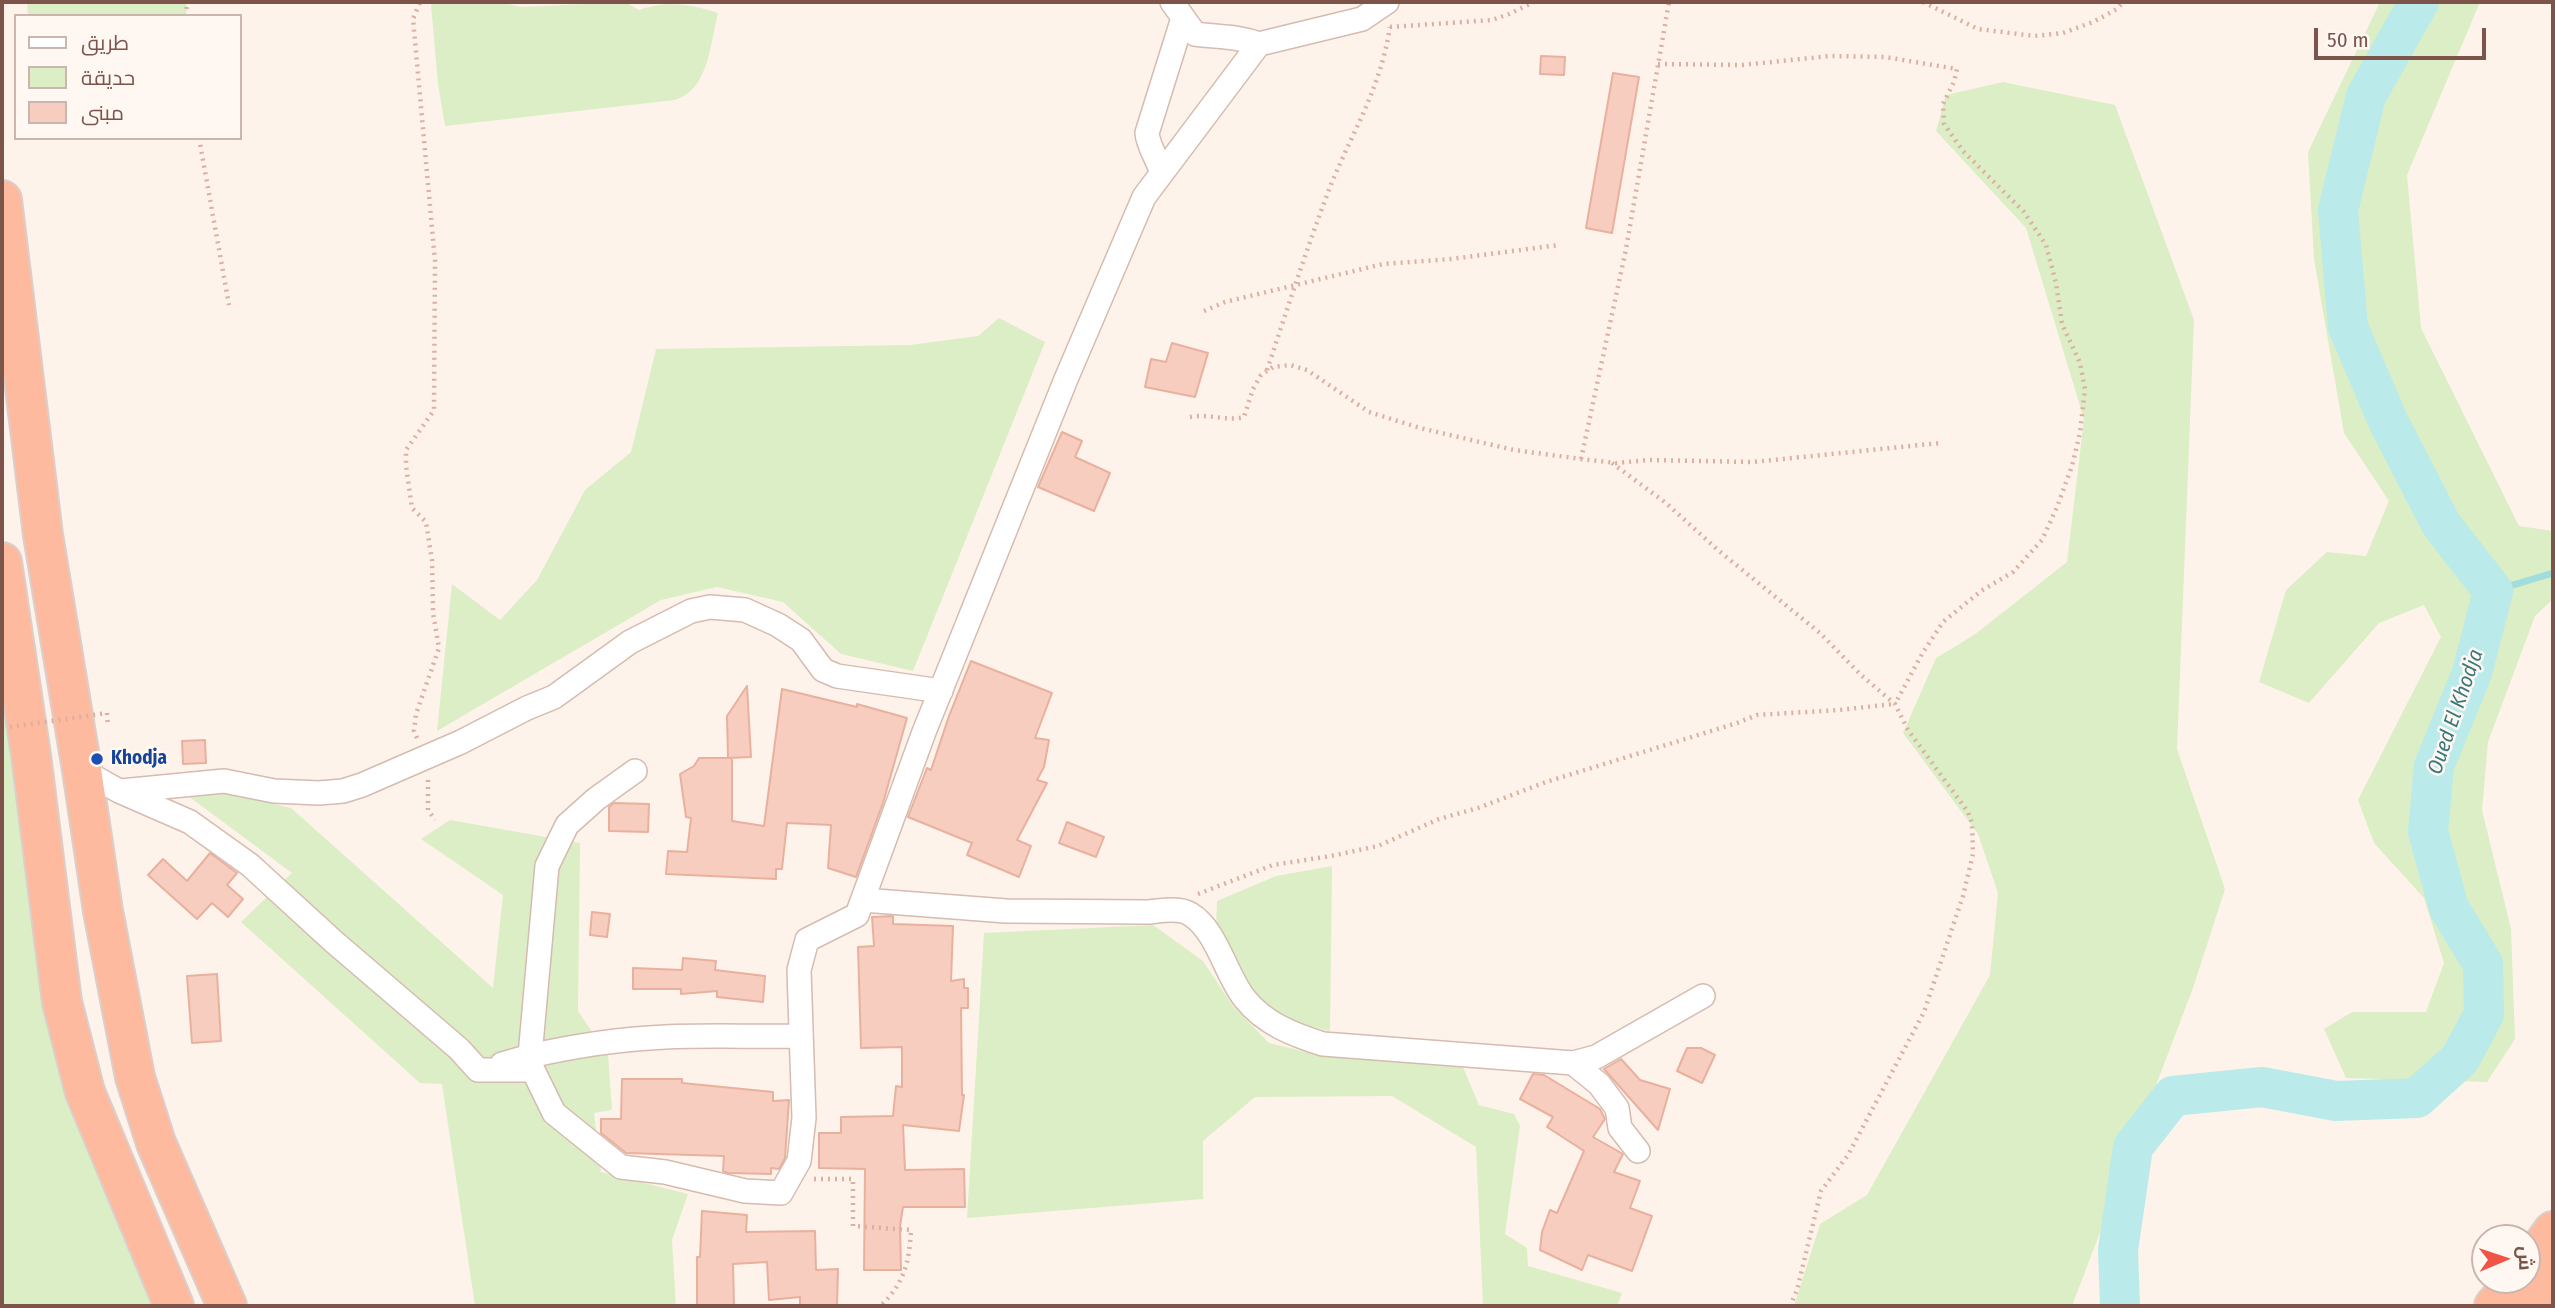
<!DOCTYPE html>
<meta charset="utf-8">
<style>
body{margin:0}
#map{position:relative;width:2555px;height:1308px;overflow:hidden;background:#fef3ea;font-family:"Fira Sans Condensed",Cairo,sans-serif}
canvas{display:block}
.frame{position:absolute;inset:0;border:4px solid #7c544a;pointer-events:none}
.legend{position:absolute;left:14px;top:14px;width:228px;height:126px;box-sizing:border-box;background:#fff8f2;border:2px solid #cbb6af;margin:0;padding:9px 12px;list-style:none;font-size:21px;color:#7c544a}
.legend li{display:flex;align-items:center;gap:14px;height:35px}
.legend b{width:35px;border:2px solid #cbb6af}
.north{position:absolute;left:2471px;top:1224px;width:70px;height:70px;box-sizing:border-box;background:#fff8f2;border:2px solid #cbb6af;border-radius:50%;rotate:88deg;font-size:19px;font-weight:700;line-height:28px;text-align:center;color:#7c544a}
.north::after{content:'';display:block;margin:auto;width:24px;height:32px;background:#f15346;clip-path:polygon(50% 0,100% 100%,50% 72%,0 100%)}
.scale{position:absolute;left:2314px;top:28px;width:172px;height:32px;box-sizing:border-box;border:4px solid #7c544a;border-top:0;padding-left:9px;font-size:21px;line-height:24px;white-space:nowrap;color:#7c544a;-webkit-text-stroke:5px #fff8f2;paint-order:stroke}
</style>
<div id="map">
<canvas width="2555" height="1308"></canvas>
<div class="frame"></div>
<ul class="legend">
<li><b style="height:9px;background:#fff"></b>طريق</li>
<li><b style="height:19px;background:#dceec6"></b>حديقة</li>
<li><b style="height:19px;background:#f6cdbf"></b>مبنى</li>
</ul>
<div class="north">ش</div>
<div class="scale">50 m</div>
</div>
<script>
const c = document.querySelector('canvas').getContext('2d');
c.lineJoin = 'round';
function paint(path, color) {
  c.fillStyle = color;
  c.fill(path, 'evenodd');
}
function trace(path, color, width, dash) {
  c.strokeStyle = color;
  c.lineWidth = width;
  c.lineCap = dash ? 'butt' : 'round';
  c.setLineDash(dash || []);
  c.stroke(path);
}
function write(font, color, halo, rows, align = 'center') {
  c.font = font + ' "Fira Sans Condensed",sans-serif';
  c.lineWidth = 5;
  c.setLineDash([]);
  c.textBaseline = 'middle';
  c.strokeStyle = halo;
  c.fillStyle = color;
  for (const [text, x, y, turn = 0] of rows) {
    c.save();
    c.translate(x, y);
    c.rotate((+turn || 0) * Math.PI / 180);
    c.textAlign = isNaN(turn) ? turn : align;
    if (halo) c.strokeText(text, 0, 0);
    c.fillText(text, 0, 0);
    c.restore();
  }
}
paint(new Path2D(`
 M27,2H187L186,16H28Z
 M437,2H501L521,7L625,2L639,10C664,0 693,4 718,13C710,44 709,89 675,100L445,126L438,84L431,5Z
 M2380,2H2480L2407,175L2421,328L2519,526L2553,531V599L2535,616L2488,742L2482,810L2511,929L2515,1039L2487,1082L2346,1078L2324,1029L2352,1012H2426L2444,963L2424,898L2374,843L2358,800L2441,637L2424,605L2379,623L2309,703L2259,682L2286,590L2327,552L2366,556L2389,501L2344,433L2314,259L2308,152Z
 M2003,82L2115,105L2194,320L2177,749L2225,889L2193,988L2072,1306H1794L1820,1224L1867,1195L1990,975L1998,893L1978,834L1903,733L1936,658L1974,635L2067,562L2084,419L2026,228L1936,131L1946,95Z
 M999,318L1045,342L913,671L841,654L783,602L717,587L661,600L437,731L452,584L500,620L537,580L585,490L631,452L656,349L910,345L978,336Z
 M2,562L45,879L158,1306H2Z
 M224,792L291,808L493,988L503,895L421,839L450,820L580,843L578,1011L608,1055L612,1110L594,1113L601,1172L688,1194L672,1240L676,1306H475L442,1084L420,1083L241,922L292,873L188,796Z
 M1332,866L1330,1031L1288,1021L1249,993L1216,928L1217,901L1276,876Z
 M1153,925L1203,961L1233,1006L1269,1043L1319,1055L1460,1060L1479,1105L1514,1114L1520,1126L1505,1234L1527,1248L1528,1266L1622,1293L1617,1306H1483L1476,1147L1392,1096L1255,1097L1203,1141V1199L967,1218L984,933Z`), '#dceec6');
trace(new Path2D(`
 M2493,591L2553,573`), '#a1dddd', 7);
trace(new Path2D(`
 M2120,1306L2118,1250L2133,1147L2173,1096L2262,1087L2336,1101L2417,1098L2460,1059L2484,1014L2483,964L2449,908L2428,832L2434,766L2472,673L2493,591L2441,524L2388,421L2348,327L2338,210L2366,96L2419,2`), '#bbeaea', 40);
const building = new Path2D(`
 M1541,56L1565,57L1564,75L1540,74Z
 M1613,73L1639,77L1612,233L1586,228Z
 M1172,343L1208,353L1195,397L1145,387L1151,359L1166,362Z
 M1062,432L1082,441L1075,457L1110,473L1094,511L1038,487Z
 M971,661L1052,693L1035,738L1049,740L1044,767L1037,780L1047,783L1017,840L1031,846L1019,877L967,855L972,843L908,817L927,768L931,770L949,716Z
 M747,686L751,757L728,758L727,716Z
 M782,689L857,707V704L907,718L883,803L856,877L828,868L831,825L787,823L782,869H776V879L666,874L668,851L687,852L691,818L686,817L680,774L694,766L699,758H732V821L764,826Z
 M205,740L206,763L183,764L182,741Z
 M614,803L649,804L648,832L609,831V807Z
 M1067,822L1104,837L1096,857L1059,843Z
 M210,853L237,873L227,885L243,899L228,917L212,903L197,919L148,875L163,859L187,881Z
 M592,912L610,914L607,937L590,935Z
 M893,916V924L953,926L951,981L964,979V988H968V1008H961L962,1095H964L959,1131L903,1125L905,1170L964,1169L965,1207H903L900,1226L901,1270H864L865,1169L819,1168V1133H841V1117L893,1116L896,1086L902,1087V1047L861,1048L858,947L874,946L872,917Z
 M683,958L716,961L715,970L765,976L763,1002L717,997V991L681,994V989H633V968L682,970Z
 M217,974L221,1041L192,1043L187,976Z
 M1687,1048H1701L1715,1055L1702,1083L1677,1071Z
 M1621,1059L1640,1080L1670,1089L1658,1130L1604,1069Z
 M1533,1074L1544,1075L1600,1109L1605,1119L1593,1137L1623,1154L1614,1172L1640,1181L1630,1208L1652,1216L1632,1271L1588,1255L1582,1270L1540,1250L1542,1232L1550,1210L1557,1213L1584,1151L1547,1127L1553,1117L1520,1099Z
 M622,1079H682V1083L773,1092V1101L789,1100L785,1158L779,1169L771,1168V1174L728,1173L723,1171L724,1156L626,1153L601,1133V1119H621Z
 M702,1211L747,1215L746,1232L815,1231L816,1270L838,1269L837,1306H800V1297L769,1300L767,1262L733,1264L734,1306H697V1257H700Z`);
paint(building, '#f6cdbf');
trace(building, '#eab09e', 2);
const minor = new Path2D(`
 M1172,2L1195,34C1217,37 1238,36 1259,44
 M1162,173C1158,160 1148,146 1147,133L1183,18
 M82,770L119,791L190,822L250,865L333,941L459,1049L478,1070H533L554,1113L621,1167L665,1172L745,1191L781,1193L799,1161L804,1118L799,970L807,940L857,915L924,732L1066,379L1144,197L1259,44L1362,19L1387,2
 M121,791L224,781L274,791L319,793L343,791L362,785L461,742L527,708L554,697L630,642L691,611L710,607L745,610L778,625L801,640L823,670L837,676L941,691
 M863,900L1006,911L1148,912C1160,911 1179,907 1190,914C1217,930 1226,976 1245,999C1265,1024 1294,1035 1323,1044L1573,1063L1596,1057L1703,996
 M530,1056C574,1046 619,1039 665,1037C710,1035 755,1037 801,1036
 M1573,1063L1599,1084L1617,1108L1620,1128L1638,1151
 M502,1064L530,1056L547,866L567,825L596,799L635,771`);
const trunk = new Path2D(`
 M2,200L43,535L82,770L103,911L135,1077L156,1143L227,1306
 M2,562L31,755L62,1002L85,1092L174,1306
 M2527,1267L2553,1231
 M2494,1306L2517,1280
 M2532,1306L2553,1279`);
trace(minor, '#d5bbb0', 26);
trace(trunk, '#dacfcc', 42);
trace(new Path2D(`
 M1923,2L1978,29L2034,36L2063,33L2093,22L2117,9L2123,2
 M186,16L187,2
 M1390,27L1492,20L1509,14L1534,2
 M1658,64L1742,65L1830,56L1885,57L1957,69L1954,82L1943,104L1944,124L1963,151L2024,212L2046,245L2056,283L2062,324L2080,363L2085,389L2080,433L2072,466L2057,507L2042,540L2013,572L1981,591L1943,622L1922,654L1895,704
 M199,138L229,305
 M1204,311L1225,302L1383,264L1451,259L1559,245
 M1267,370C1288,307 1308,244 1332,182C1355,127 1380,89 1390,27
 M1190,417C1208,413 1228,422 1244,417L1253,389L1261,375L1273,367L1290,365L1307,370L1369,412L1420,428L1514,450L1581,459L1616,463L1649,460L1753,462L1940,443
 M1581,459L1626,249L1669,2
 M1612,463L1666,503L1719,551L1820,633L1861,675L1895,704L1908,730L1968,812L1972,823L1973,854L1963,896L1924,1012L1848,1155L1821,1191L1797,1290L1790,1306
 M107,713L108,726
 M417,738L414,731L416,714L439,648L433,613L432,560L426,522L412,508L406,466V450L434,410L435,261L413,19L420,2
 M428,780V810L435,820
 M1198,894L1273,865L1331,856L1378,846L1439,819L1478,808L1546,782L1737,723L1757,715L1839,710L1894,704
 M814,1179H853V1226L911,1230C909,1263 905,1281 881,1306`), '#dcafa1', 4.5, [2, 5]);
trace(minor, '#fff', 23);
trace(trunk, '#feba9e', 38);
trace(new Path2D(`
 M10,727L107,713`), '#dcafa1', 4.5, [2, 5]);
for (const [x, y, r, color] of [
 [97,759,7,"#1a4fb4"]
]) {
  const dot = new Path2D();
  dot.arc(x, y, r, 0, 2 * Math.PI);
  c.fillStyle = color;
  c.fill(dot);
  trace(dot, '#fff8f2', 2.5);
}
write('bold 19px', '#164399', '#fff8f2', [
 ["Khodja",111,759]
], 'left');
write('italic 21px', '#38797b', '#fff8f2', [
 ["Oued El Khodja",2456,712,-71]
]);
</script>
